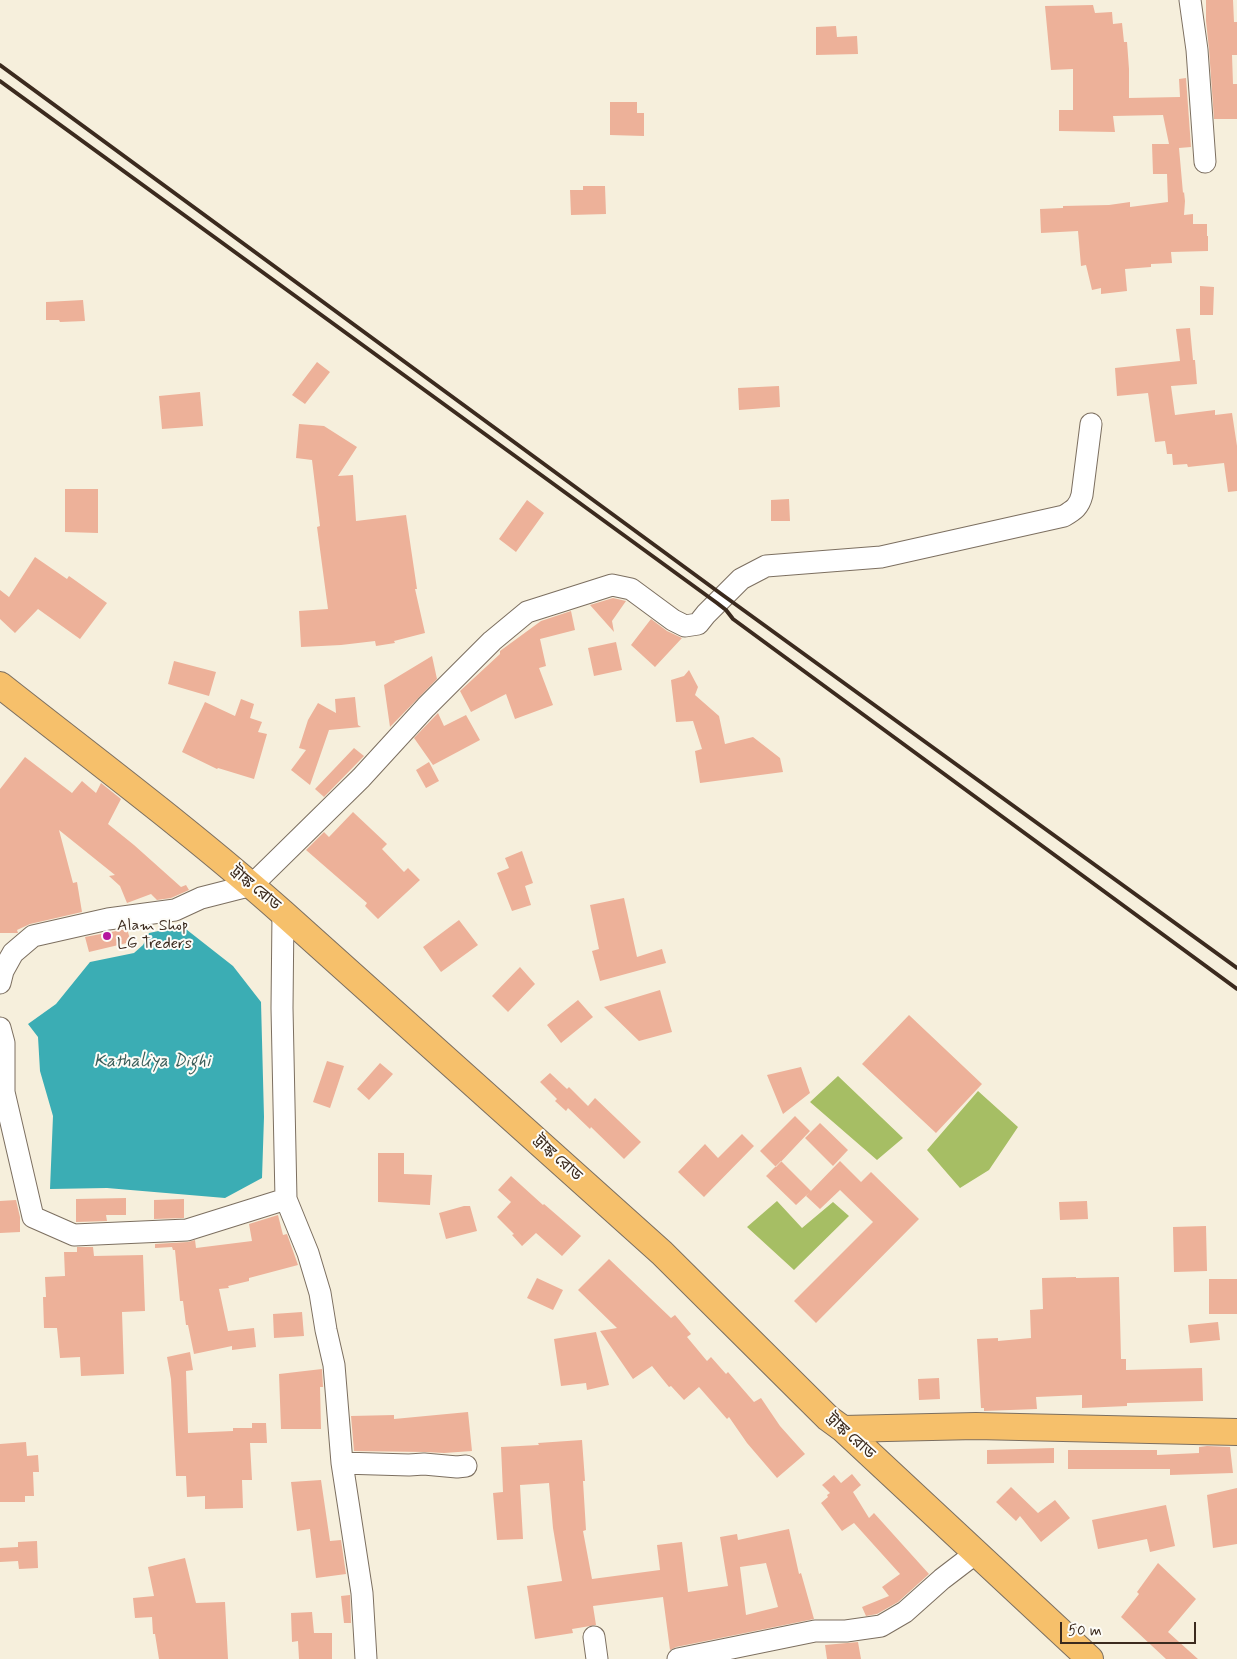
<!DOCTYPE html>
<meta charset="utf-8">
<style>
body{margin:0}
#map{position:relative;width:1237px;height:1659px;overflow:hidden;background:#f6efdc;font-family:Mynerve,sans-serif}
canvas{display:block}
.scale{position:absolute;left:1060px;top:1622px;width:136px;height:22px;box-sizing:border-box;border:2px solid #3b2a1e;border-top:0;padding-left:6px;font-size:15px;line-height:18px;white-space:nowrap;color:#3b2a1e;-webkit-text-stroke:4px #fdfcf7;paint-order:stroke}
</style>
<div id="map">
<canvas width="1237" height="1659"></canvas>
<div class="scale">50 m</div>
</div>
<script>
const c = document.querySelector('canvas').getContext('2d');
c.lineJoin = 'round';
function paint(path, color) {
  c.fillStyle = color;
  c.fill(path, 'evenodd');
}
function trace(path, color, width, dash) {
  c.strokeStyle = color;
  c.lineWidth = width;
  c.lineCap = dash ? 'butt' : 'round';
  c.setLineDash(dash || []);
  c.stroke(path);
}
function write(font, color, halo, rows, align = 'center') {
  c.font = font + ' Mynerve,"Noto Sans Bengali",sans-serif';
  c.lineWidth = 4;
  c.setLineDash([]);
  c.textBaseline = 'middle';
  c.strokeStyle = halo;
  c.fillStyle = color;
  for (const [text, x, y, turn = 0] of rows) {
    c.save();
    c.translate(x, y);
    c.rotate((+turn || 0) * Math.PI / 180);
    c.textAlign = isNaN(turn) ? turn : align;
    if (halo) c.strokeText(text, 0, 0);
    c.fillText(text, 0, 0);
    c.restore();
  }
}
paint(new Path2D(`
 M838,1076L903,1138L877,1160L810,1102Z
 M978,1091L1018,1127L989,1170L960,1188L927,1150Z
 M777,1201L802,1228L833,1202L849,1216L794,1270L747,1227Z`), '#a6be64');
paint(new Path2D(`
 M182,926L233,966L261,1002L264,1117L262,1178L225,1198L107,1188L50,1189L53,1116L40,1071L38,1037L28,1024L56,1004L90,962L134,953L143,945L149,933Z`), '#3badb4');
paint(new Path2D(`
 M1206,0H1233L1234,22H1237V55H1232L1233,84H1237V119H1214L1209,49L1206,21Z
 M1093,5L1095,13L1112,12L1113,24L1122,23L1124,42H1127L1129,69V98L1180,97L1179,79L1186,78L1191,147L1179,148L1183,193L1184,192L1185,201L1184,215L1193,214V224H1207V236H1208V251L1171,252L1172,263L1151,264V267L1125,269L1127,291L1101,294V288L1092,290L1086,265L1081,266L1078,231L1041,233L1040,209L1063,208V206L1109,205L1130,202V207L1168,202L1167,174H1153L1152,144H1169L1163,115L1113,116L1115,132L1059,131V110H1073V69L1051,70L1045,6Z
 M836,26L837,37L857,36L858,54L816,55V27Z
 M610,102H637V113H644V136L610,135Z
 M583,186H605L606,214L571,215L570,190H583Z
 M1200,286L1214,287L1213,315H1200Z
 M83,300L85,321L60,322L59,320H46V302Z
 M1190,328L1193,360H1195L1197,384L1171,386L1175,415L1215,410V415L1232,413L1237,446V491L1228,492L1224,463L1188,467L1187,464L1173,465L1172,454H1167L1165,441L1155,442L1148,393L1117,396L1115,368L1180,361L1176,329Z
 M317,362L330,372L305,404L292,395Z
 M779,386L780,407L739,410L738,388Z
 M200,392L203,426L162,429L159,396Z
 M299,424L324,426L357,447L338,476L353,475L356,521L406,515L417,589H415L425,633L394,641L395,643L376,646L375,641L341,645L301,647L299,611L328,609L317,527L320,526L312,460L296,458Z
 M65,489H98V533L65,532Z
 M789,499L790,521H771V500Z
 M527,500L544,513L516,552L499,539Z
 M35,557L67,579L69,576L107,603L80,639L38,609L15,633L0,619V590L9,597Z
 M613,598L626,601L612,621L614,632L590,605Z
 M571,611L575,630L540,639L546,666L539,668L553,705L515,719L506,694L471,712L460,691L500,654V651L541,621Z
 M651,619L667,631L682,638L655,667L631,645Z
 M616,642L622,670L594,676L588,648Z
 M432,656L437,679L390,727L384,685Z
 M174,661L216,672L209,696L168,684Z
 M689,670L698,687L695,695L719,716L725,744L753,737L780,758L783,772L700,783L695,751L702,749L693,721L676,722L671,680L684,676Z
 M355,697L358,725L361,727L329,730L310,785L291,770L306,750L299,748L308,720L318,703L336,713L335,699Z
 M241,699L254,704L250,718L262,722L258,732L267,734L254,779L218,768L217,769L182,752L205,702L235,716Z
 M438,713L444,726L466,715L480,740L433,765L414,738Z
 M354,748L364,756L324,797L315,789Z
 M25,757L72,793L82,781L96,793L101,783L121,799L108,824L134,845L181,887L186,885L189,890L171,898L157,900L151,894L127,903L120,886L109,876L115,875L59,830L73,883L77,882L82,912L30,924L17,930L18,933H0V789Z
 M429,762L439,781L426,788L416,770Z
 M353,812L387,844L382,849L404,872L408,868L420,880L378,919L365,906L367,903L306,850L324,832L329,837Z
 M522,851L533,883L525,886L531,905L512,911L497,873L509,868L505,858Z
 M624,898L637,957L662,949L666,963L600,981L592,951L599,949L590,905Z
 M459,920L478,945L441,972L423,947Z
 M127,929L131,942L89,952L85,937Z
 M520,967L535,984L508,1012L492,996Z
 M660,990L672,1032L639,1041L604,1007Z
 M578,1000L593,1017L561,1043L547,1025Z
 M909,1015L982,1084L936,1133L862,1064Z
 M327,1061L344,1066L330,1108L313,1102Z
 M380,1063L393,1074L369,1100L357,1089Z
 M801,1067L810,1093L783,1114L767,1075Z
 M550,1073L567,1089L569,1087L588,1106L595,1098L641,1142L624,1159L591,1127L590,1129L568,1108L566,1111L555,1101L557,1099L540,1082Z
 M795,1116L810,1131L776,1167L760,1151Z
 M820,1123L848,1150L833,1166L805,1138Z
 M742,1134L754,1146L704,1197L678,1172L705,1144L718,1158Z
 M378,1153H404V1174L432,1175L430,1205L378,1202Z
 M781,1161L811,1191L796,1205L766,1176Z
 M840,1161L861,1182L871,1172L919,1219L816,1323L794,1301L873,1222L840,1190L820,1209L806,1196Z
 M511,1176L543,1205L544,1204L581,1236L562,1256L536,1233L522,1246L512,1235L514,1234L497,1217L511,1202L498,1190Z
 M126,1198V1215H106L107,1221L76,1222V1199Z
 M184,1199V1218L154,1219V1200Z
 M16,1200L20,1217V1232L0,1233V1201Z
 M1087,1201L1088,1219L1060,1220L1059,1202Z
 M464,1206H470L477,1231L446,1239L439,1213Z
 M278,1215L283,1235L287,1234L298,1265L249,1278V1281L228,1286L229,1288L219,1289L228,1331L254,1328L256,1347L232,1350V1346L194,1354L188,1325H186L183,1301H180L175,1250H173L172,1247L155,1248V1244L188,1242L195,1240L196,1248L252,1241L249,1224Z
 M1206,1226L1207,1271L1174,1272L1173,1227Z
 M77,1247H93L94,1256L143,1255L145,1311L122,1312L124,1374L81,1376L80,1357L60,1358L57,1328H44L43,1297H46L45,1277L65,1276L64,1252H77Z
 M609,1259L671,1318L675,1315L691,1334L687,1337L707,1361L711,1357L726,1374L728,1372L754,1402L761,1398L780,1426L805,1454L777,1478L747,1443L729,1417L727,1419L699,1387L684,1400L671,1386L669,1387L652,1366L633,1379L600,1331L617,1328L578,1290Z
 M1076,1277V1278L1119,1277L1121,1359H1126V1370L1202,1368L1203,1401L1127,1403V1406L1082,1408V1395L1036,1397L1037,1409L984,1411V1408H981L977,1339L998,1338V1341L1031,1338L1030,1310L1043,1309L1042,1278Z
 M537,1278L563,1290L553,1310L527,1298Z
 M1209,1279H1237V1314H1209Z
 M302,1312L304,1336L274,1338L273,1314Z
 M1218,1322L1220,1340L1190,1343L1188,1325Z
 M596,1332L609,1385L587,1390L586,1383L561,1386L554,1339Z
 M190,1352L193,1370L186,1371L188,1433L233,1431V1428H252V1423H266L267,1443H250L252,1480H242L243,1508L205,1509V1496L187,1497L186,1476H176L171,1379L167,1357Z
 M322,1369L323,1387H320L321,1429H281L279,1374Z
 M939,1378L940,1399L919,1400L918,1379Z
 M468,1412L472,1451L444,1453L425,1452L354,1451L351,1416L394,1415V1419Z
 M582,1440L585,1481H583L586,1530L583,1531L592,1579L660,1570L657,1545L682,1542L688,1592L728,1586L720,1537L737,1534L738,1540L789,1529L799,1574L801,1573L814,1619L676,1647L670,1650L663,1597L593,1606L596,1625L572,1629L573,1633L535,1639L527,1586L562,1581L553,1528L549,1483L520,1485L523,1539L497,1540L493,1493L503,1492L501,1447L539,1445L538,1443ZM766,1563L778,1607L746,1615L740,1567Z
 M26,1442L27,1456L38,1455L39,1472H33L34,1496H25V1502H0V1444Z
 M1207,1446L1230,1447L1233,1473L1170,1475V1469H1068V1450H1157V1455L1199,1453V1447Z
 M1054,1448V1463L987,1464V1450Z
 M852,1474L861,1485L853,1492L869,1518L874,1513L929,1574L898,1602L877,1614L866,1616L862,1607L889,1596L882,1587L900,1574L854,1523L842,1531L821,1503L828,1497L827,1495L830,1493L822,1485L834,1475L841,1483Z
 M321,1480L330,1541L341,1540L346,1574L316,1578L310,1529L297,1531L291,1482Z
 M1011,1487L1038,1513L1055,1500L1070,1518L1041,1542L1020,1516L1016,1521L996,1502Z
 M1237,1488V1544L1213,1548L1207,1495Z
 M1166,1505L1175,1546L1150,1552L1147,1539L1098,1549L1092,1520Z
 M37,1541L38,1568L19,1569L18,1561L0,1562V1548L18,1547V1542Z
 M185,1558L196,1603L225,1602L228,1659H159L155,1634H153L152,1617L135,1618L133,1598L154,1596L148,1567Z
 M1158,1563L1196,1599L1168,1632L1198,1659H1166L1121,1617L1139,1594L1137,1592Z
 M350,1595L351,1623H344L341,1596Z
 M312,1612L314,1633H332V1659H299L298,1641L292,1642L291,1613Z
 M858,1642L861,1659H827L825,1645Z`), '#edb199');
const minor = new Path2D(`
 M1190,0L1197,50L1205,162
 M283,913L282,1008L286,1199L308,1253L320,1293L326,1330L334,1365L342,1463L362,1593L366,1659
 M0,983L3,971L13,953L33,936L108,919L175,910L201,898L252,885L361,778L426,707L492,641L527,612L612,585L631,589L673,620L685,626L698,624L706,614L741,579L766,566L881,557L1064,516C1074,510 1079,507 1082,495L1091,424
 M0,1028L4,1043V1092L33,1217L74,1235L187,1230L286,1199
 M342,1463L409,1465L424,1464L457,1467L466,1466
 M594,1637L597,1659
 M678,1659L815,1631H846L881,1626L905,1612L942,1579L976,1553`);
const major = new Path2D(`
 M0,685C95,760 193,833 283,913L662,1253L828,1418L843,1429L1090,1659
 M843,1429L976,1426L1237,1432`);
trace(minor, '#7c6f60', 23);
trace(major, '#7c6f60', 28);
trace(minor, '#fff', 21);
trace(major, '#f6c06b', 26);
trace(new Path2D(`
 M0,65L724,596L1237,968
 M0,81L717,603L726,610L733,619L1237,989`), '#3b2a1e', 4);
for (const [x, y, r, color] of [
 [107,936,5,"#b5179e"]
]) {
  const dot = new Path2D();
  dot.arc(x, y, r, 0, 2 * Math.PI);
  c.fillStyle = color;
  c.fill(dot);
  trace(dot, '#fdfcf7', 2);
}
write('16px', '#3b2a1e', '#fdfcf7', [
 ["ট্রাঙ্ক রোড",255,889,40],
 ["ট্রাঙ্ক রোড",557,1159,42],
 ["ট্রাঙ্ক রোড",850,1437,42]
]);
write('16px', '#3b2a1e', '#fdfcf7', [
 ["Alam Shop",117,927],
 ["LG Treders",117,945]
], 'left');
write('italic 18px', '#3b5e5a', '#fdfcf7', [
 ["Kathaliya Dighi",152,1062]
]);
</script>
